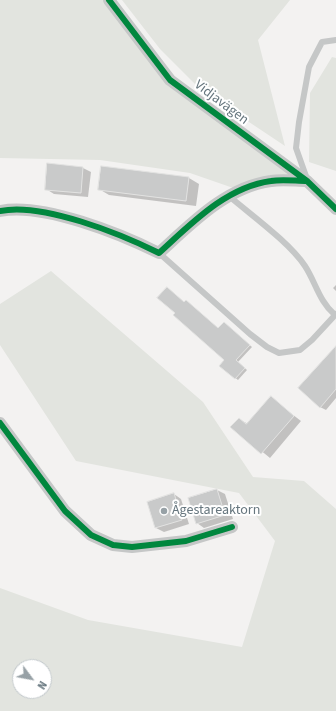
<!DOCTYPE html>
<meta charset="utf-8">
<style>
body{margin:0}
#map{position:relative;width:336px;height:711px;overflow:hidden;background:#f3f2f1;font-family:"Source Sans 3",sans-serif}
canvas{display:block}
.north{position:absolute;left:12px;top:659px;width:40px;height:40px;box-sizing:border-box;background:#fff;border:1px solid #c2c8cb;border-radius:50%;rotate:122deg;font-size:11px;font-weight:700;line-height:16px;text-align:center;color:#66767e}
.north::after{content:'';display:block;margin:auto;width:14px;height:18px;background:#97a1a6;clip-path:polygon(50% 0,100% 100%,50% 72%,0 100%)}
</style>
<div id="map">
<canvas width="336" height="711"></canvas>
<div class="north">N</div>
</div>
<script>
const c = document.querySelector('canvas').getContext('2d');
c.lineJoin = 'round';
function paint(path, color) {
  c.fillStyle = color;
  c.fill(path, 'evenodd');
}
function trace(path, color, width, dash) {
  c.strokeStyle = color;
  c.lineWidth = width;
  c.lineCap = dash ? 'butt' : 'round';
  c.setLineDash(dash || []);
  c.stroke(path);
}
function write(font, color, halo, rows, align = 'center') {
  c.font = font + ' "Source Sans 3",sans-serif';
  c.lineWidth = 4;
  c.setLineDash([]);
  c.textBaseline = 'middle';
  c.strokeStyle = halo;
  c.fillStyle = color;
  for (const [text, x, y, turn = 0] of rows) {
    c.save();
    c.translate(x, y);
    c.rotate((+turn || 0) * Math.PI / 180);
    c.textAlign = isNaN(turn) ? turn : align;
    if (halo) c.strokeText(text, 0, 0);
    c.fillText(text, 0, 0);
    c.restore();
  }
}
paint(new Path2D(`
 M0,0H109L170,80L307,181L239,190L190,173L100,160L0,158Z
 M122,0H290L258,40L285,146L201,90L160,49Z
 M332,57L336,58V171L309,162L310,93Z
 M51,271L203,402L253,477L304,481L336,509V711H0V588L88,620L242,647L275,541L239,493L76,461L0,345V304ZM20,667H44V691H20Z`), '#e2e4df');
paint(new Path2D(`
 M102,167L189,178L199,184L196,206L109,195L99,189Z
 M83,168L91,172L88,197L54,194L46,189Z
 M336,285V291L333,288Z
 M168,288L185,303L187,301L189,303L219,329L226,324L252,347L238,362L247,370L238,380L221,366L226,360L176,313Z
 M336,347V398L326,410L320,407Z
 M271,398L301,421L270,458L232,427L239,419L248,424Z
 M217,490L225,494L233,519L204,528L197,523L189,498Z
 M174,494L181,499L189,524L164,532L156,528Z`), '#0003');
const building = new Path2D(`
 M47,163L83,167L81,193L45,190Z
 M101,166L189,177L186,201L98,190Z
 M167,287L184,302L186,300L218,328L224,322L250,345L236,360L245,368L235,379L219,366L224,360L173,315L175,313L157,298Z
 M336,346V389L320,408L298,388Z
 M271,396L294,416L261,454L230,427L239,418L246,424Z
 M217,489L225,515L196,524L188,498Z
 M174,493L182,520L155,528L147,502Z`);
paint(building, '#c9caca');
trace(building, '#e2e2e1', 1);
trace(new Path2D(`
 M307,179L296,148L299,122L309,67L322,42L336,40
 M229,196C251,215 289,242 305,266C316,283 319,301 335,315
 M159,253L250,334L267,347L279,353L300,350L312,340L336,314`), '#c5c7c7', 6);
trace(new Path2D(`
 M109,0L170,80L307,181L336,209
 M0,211C42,202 121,234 159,253C191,224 226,187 271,181C282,179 296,181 307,181
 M0,423L65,511L91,535L113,545L132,547L186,541L232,527`), '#c5c7c7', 12);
trace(new Path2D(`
 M109,0L170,80L307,181L336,209
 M0,211C42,202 121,234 159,253C191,224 226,187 271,181C282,179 296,181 307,181
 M0,423L65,511L91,535L113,545L132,547L186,541L232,527`), '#00873e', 6);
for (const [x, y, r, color] of [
 [164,511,4,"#97a1a6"]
]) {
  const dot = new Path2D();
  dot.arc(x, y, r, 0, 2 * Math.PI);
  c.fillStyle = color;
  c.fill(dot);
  trace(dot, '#fff', 1.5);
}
write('14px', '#66767e', '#fff', [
 ["Vidjavägen",221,103,37]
]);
write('14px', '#66767e', '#fff', [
 ["Ågestareaktorn",172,511]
], 'left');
</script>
